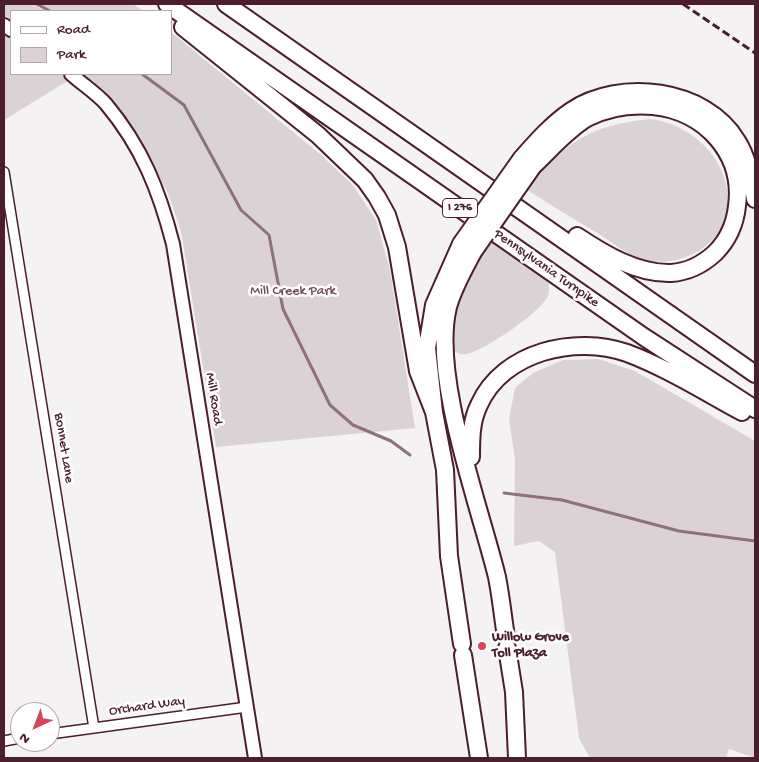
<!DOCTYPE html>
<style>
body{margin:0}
#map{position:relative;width:759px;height:762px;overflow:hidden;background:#f4f2f2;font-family:"Gochi Hand",sans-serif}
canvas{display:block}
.frame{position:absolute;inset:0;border:5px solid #4a1f2b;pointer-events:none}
.legend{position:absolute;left:10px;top:10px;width:162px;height:65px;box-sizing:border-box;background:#fff;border:1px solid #b7a5aa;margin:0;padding:6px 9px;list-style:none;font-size:15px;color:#4a1f2b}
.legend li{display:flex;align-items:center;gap:10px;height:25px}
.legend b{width:25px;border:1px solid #b7a5aa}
.north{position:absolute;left:10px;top:702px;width:50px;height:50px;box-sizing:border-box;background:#fff;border:1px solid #b7a5aa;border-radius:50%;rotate:223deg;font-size:14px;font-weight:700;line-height:20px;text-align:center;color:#4a1f2b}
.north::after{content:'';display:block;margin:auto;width:18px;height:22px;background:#d1495b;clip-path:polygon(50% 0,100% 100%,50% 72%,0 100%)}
</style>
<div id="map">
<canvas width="759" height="762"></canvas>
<div class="frame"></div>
<ul class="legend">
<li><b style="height:6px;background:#fff"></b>Road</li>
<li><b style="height:14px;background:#dbd2d5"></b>Park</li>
</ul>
<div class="north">N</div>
</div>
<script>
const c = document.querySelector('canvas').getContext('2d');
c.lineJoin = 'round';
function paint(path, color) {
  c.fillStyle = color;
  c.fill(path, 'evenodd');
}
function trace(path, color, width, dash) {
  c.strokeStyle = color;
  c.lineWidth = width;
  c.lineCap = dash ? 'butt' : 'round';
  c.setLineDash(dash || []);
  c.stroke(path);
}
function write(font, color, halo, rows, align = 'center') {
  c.font = font + ' "Gochi Hand",sans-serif';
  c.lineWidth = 5;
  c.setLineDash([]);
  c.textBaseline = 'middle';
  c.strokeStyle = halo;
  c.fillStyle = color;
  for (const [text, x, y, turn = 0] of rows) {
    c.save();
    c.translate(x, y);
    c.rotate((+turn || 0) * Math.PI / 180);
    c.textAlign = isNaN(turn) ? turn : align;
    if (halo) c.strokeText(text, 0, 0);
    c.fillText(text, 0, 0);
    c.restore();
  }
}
paint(new Path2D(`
 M4,4H133L143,11H11V74H79L4,120Z
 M171,32L321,155L352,184L376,220L390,270L415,428L216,447L181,231L168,193L138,138L118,109L81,74H171Z
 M650,119C694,124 734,164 727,210C722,247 679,268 645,260C629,256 613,243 599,234C574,219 549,204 524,188C566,144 588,125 650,119Z
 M487,236L548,281C549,286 550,291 548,296C540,313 485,350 467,354C461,355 457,353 452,350C447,309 471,272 487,236Z
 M598,359L635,371L755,441V758L729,749L726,758H590L579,738L555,552L539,541L514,546L515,459L509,419L515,388L533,373L563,360Z`), '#dbd2d5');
trace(new Path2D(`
 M37,4L50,11
 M142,74L184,105L241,210L269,235L283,309L330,405L353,425L391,441L410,455
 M504,493L562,500L679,531L755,541`), '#8d727a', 3);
const street = new Path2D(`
 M4,172L94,728
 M50,734L247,707
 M4,741L20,738`);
const secondary = new Path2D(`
 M4,25L11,30
 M71,74C82,84 96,93 106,104C142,147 159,190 173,244L255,758`);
const highway = new Path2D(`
 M167,4L644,337L755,409
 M226,4L755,374
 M183,27L318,135L365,180L377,197L387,215L397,247L418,371L434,412
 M522,158C537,141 552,124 571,111C619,78 706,88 737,141C748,158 751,179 755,199
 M533,166C550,150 567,130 587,118C608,107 630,104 653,106C705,111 744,154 737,206C735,225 728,240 715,253C703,264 688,272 671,273C637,274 604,254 577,236
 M461,244L434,305L427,348L434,412L445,470L449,556L462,644
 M473,252C464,269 453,288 448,307C431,376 480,507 497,577C501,597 503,618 506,637
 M471,457C471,439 471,421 479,405C503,351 576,335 627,353C667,368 705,392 742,412
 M507,648L514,692L517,758
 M463,655L479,758`);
trace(street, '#4a1f2b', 12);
trace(secondary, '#4a1f2b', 16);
trace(highway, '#4a1f2b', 20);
trace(street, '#fff', 9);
trace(secondary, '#fff', 12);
trace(highway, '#fff', 16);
trace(new Path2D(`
 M683,4L755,53`), '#4a1f2b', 3, [8, 4]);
const highwayBridge = new Path2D(`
 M461,244L522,158
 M473,252L533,166`);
trace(highwayBridge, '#4a1f2b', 20, []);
trace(highwayBridge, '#fff', 16);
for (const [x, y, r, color] of [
 [482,646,5,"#d1495b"]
]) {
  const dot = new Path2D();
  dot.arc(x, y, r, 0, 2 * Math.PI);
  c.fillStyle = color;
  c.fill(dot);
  trace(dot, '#fff', 2);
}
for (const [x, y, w] of [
 [460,208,35]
]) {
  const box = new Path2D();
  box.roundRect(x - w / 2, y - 9.5, w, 19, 4);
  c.fillStyle = '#fff';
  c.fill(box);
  trace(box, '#4a1f2b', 1);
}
write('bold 12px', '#4a1f2b', null, [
 ["I 276",460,208]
]);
write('14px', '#4a1f2b', '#fff', [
 ["Pennsylvania Turnpike",546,269,35],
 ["Mill Road",213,399,81],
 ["Bonnet Lane",63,448,81],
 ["Orchard Way",147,707,-8]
]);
write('14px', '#6e4c56', '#fff', [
 ["Mill Creek Park",293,292]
]);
write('bold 14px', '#4a1f2b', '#fff', [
 ["Willow Grove",492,638],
 ["Toll Plaza",492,654]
], 'left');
</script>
